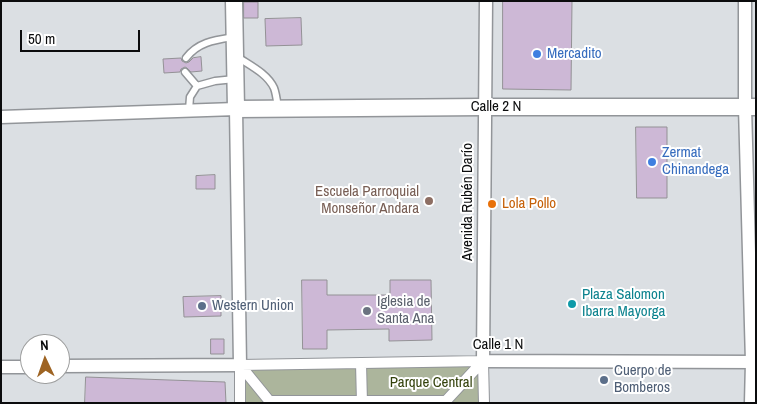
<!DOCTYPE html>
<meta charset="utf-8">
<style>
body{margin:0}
#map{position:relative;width:757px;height:404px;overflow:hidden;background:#dbdfe3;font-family:"Archivo Narrow",sans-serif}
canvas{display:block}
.frame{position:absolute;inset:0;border:2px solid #0b0c0d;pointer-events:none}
.north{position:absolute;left:20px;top:334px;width:50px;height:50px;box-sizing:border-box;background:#fff;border:1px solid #9d9e9e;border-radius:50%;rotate:357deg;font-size:14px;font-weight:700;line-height:20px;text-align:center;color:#0b0c0d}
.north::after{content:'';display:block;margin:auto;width:18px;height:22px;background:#9e6423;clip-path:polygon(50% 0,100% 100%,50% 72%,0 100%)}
.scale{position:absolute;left:20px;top:30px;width:120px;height:22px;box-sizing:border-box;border:2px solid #0b0c0d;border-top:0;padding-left:6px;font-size:15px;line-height:18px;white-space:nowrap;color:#0b0c0d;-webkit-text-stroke:4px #fff;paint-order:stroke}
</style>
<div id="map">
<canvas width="757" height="404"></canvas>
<div class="frame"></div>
<div class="north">N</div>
<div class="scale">50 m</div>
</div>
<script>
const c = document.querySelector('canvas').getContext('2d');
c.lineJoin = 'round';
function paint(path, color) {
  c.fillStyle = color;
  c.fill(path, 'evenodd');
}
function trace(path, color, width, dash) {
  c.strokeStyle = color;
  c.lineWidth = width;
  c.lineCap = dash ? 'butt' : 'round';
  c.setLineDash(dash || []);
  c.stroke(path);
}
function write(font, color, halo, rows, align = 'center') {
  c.font = font + ' "Archivo Narrow",sans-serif';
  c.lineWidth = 4;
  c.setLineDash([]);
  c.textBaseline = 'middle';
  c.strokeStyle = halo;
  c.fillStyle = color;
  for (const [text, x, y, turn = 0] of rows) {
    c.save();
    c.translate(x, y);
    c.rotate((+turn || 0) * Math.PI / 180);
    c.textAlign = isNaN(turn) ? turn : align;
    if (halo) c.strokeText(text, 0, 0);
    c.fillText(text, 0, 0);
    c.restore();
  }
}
paint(new Path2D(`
 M483,361L484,403H240V365Z`), '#acb59c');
const building = new Path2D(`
 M503,1H572L571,90L503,89Z
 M244,2H258V18H244Z
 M301,18L302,45L266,46L265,19Z
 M201,57L202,71L191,72L187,68L185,67L181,69L180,72L164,73L163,59L181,58L182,61L186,63L189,62L193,58Z
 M636,127H667V198H637Z
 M215,175V189H196V176Z
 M302,280H327V295H390V280H431L432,340L389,341V329L327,330V349H303Z
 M221,296V316L184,317L183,297Z
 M211,339H224V354H211Z
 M86,377L225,382L226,403H85Z`);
paint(building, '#cdb8d6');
trace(building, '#939195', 1);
const service = new Path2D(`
 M236,56C249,65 267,73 274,88C276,93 277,101 278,108
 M186,58C198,42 215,40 234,37
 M185,72L197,86
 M189,110L190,97L197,86L215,81L235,79`);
const pedestrian = new Path2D(`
 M483,361L484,403
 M361,363L362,403
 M240,365L483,361
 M240,365L271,403
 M240,403V365
 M269,403V401H446V403
 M444,403L483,361`);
const minor = new Path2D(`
 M486,1L483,361L756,362
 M745,1V107L752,362L751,403
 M1,117L236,109L240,365L60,366
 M1,367H30`);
const tertiary = new Path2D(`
 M234,1L236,109L484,107H756`);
trace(service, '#929599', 9);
trace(pedestrian, '#929599', 12);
trace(minor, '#929599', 15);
trace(tertiary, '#929599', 19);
trace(service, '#fff', 6);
trace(pedestrian, '#fff', 10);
trace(minor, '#fff', 12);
trace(tertiary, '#fff', 16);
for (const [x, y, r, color] of [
 [537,54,5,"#3f7fe0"],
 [652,162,5,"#3f7fe0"],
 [429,201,5,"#8d6e63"],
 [492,204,5,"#e8710a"],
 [572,304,5,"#0f9aa8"],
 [202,306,5,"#5c6f8a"],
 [367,311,5,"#6b7280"],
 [604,380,5,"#5c6f8a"]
]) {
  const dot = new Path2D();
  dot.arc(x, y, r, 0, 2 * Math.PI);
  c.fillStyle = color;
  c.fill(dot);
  trace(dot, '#fff', 2);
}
write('15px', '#366cbe', '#fff', [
 ["Mercadito",547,54],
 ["Zermat",662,153],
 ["Chinandega",662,170]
], 'left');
write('15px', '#0b0c0d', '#fff', [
 ["Calle 2 N",496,107],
 ["Avenida Rubén Darío",468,202,-90],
 ["Calle 1 N",498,345]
]);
write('15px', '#785e54', '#fff', [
 ["Escuela Parroquial",419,192],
 ["Monseñor Andara",419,209]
], 'right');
write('15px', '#c56008', '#fff', [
 ["Lola Pollo",502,204]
], 'left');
write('15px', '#0d838f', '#fff', [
 ["Plaza Salomon",582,295],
 ["Ibarra Mayorga",582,312]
], 'left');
write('15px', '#5b616d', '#fff', [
 ["Iglesia de",377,302],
 ["Santa Ana",377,319]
], 'left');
write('15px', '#4e5e75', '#fff', [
 ["Western Union",212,306],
 ["Cuerpo de",614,371],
 ["Bomberos",614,388]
], 'left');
write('15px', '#32410a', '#fff', [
 ["Parque Central",431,383]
]);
</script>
